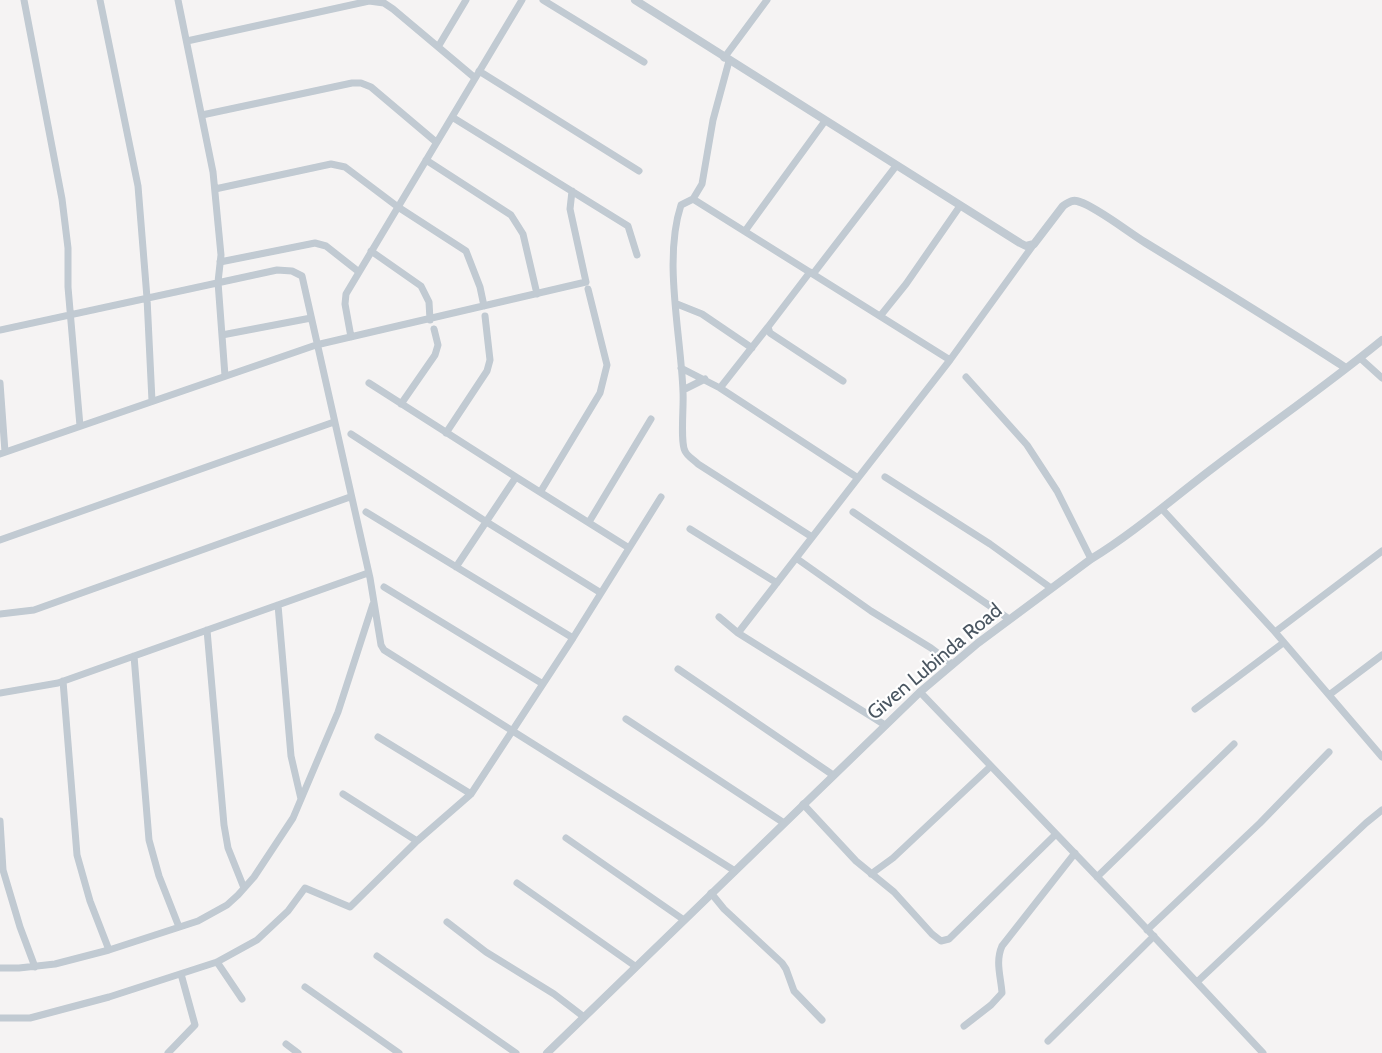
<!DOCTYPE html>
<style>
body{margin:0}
canvas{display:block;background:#f5f3f3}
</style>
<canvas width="1382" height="1053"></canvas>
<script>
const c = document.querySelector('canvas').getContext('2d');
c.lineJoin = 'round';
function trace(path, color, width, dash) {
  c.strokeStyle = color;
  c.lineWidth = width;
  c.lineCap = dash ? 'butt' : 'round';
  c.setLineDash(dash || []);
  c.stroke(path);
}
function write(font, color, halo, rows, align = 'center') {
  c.font = font + ' Cabin,sans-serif';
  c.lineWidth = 4.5;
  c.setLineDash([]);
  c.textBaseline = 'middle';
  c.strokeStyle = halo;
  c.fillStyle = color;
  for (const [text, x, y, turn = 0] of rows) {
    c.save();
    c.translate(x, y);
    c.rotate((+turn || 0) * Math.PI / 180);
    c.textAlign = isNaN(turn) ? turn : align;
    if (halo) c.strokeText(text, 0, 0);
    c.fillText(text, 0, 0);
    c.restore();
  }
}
trace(new Path2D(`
 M24,0L62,199L68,248V287L80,426
 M100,0L138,186L147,298L152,401
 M178,0L213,172L221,255L218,282L225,376
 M543,0L644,62
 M187,41L369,1L384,3L393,9L475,78
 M438,47L466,0
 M724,58L767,0
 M729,61L713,120L702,184L693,199L681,205C663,260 681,334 683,392C684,405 680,442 685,451C687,456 694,460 698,464L812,537
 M479,71L639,171
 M202,115L352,83H361L371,87L436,142
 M452,117L628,226L637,255
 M426,160L511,215L523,234L537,294
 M215,189L331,164L345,167L398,207L466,251L480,287L484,306
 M693,199L950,360
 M745,231L825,121
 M371,251L421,286L429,302L430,320
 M220,262L315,243L326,246L359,272
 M810,272L768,327L770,333L843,381
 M813,274L896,166
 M677,304L702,314L752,348
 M881,315L906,284L960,206
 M0,330L277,270L292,271L302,276L370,578L381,645L384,650L735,871
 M222,335L311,318
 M351,337L345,304L346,294L522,0
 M1360,358L1382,378
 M681,368L720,388L858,478L738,633
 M966,377L1027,445L1057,491L1091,559
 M0,383L5,452
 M369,383L516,477
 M720,388L768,327
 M683,390L705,379
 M401,404L435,355L438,345L434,329
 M446,433L487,371L490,360L485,316
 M351,434L485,521L601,593
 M0,454L316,345L586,282L570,209L572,191
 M885,477L990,544L1051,588
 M858,478L950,360L1034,244
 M541,491L600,393L607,365L588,289
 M1162,509L1275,632L1382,757
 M853,512L1009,619
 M589,522L651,419
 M690,529L777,583
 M0,540L334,422
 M796,558L871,611L931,648L952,664
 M456,567L516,477L629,548
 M384,587L543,684
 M278,605L291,756L301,799
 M0,614L34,610L350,497
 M719,617L738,633L885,725
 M207,630L224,825L228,848L244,888
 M1275,632L1382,551
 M573,638L661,497
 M134,656L149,840L159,876L179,927
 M678,669L833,775
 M63,681L77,855L90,901L109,950
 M920,692L1129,910L1263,1053
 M0,693L58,683L368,573
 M1329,695L1382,655
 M1195,709L1283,643
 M626,719L784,823
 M378,737L471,794
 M343,794L417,841
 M803,804L856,861L894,892L932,934L941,941L949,939L1056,834
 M0,821L3,870L20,927L35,967
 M566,838L684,920
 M871,874L893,858L991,766
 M1097,877L1234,744
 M517,883L635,966
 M711,893L724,909L782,963L786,969L794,991L822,1020
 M447,922L486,952L554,994L584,1017
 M1147,930L1260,823L1329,752
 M377,956L516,1053
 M217,962L242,999
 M0,968H19L55,964L109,950L198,921L227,905L238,895L254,877L293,818L338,712L373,604
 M1197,982L1366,823L1382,810
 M305,987L399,1053
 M0,1018H30L109,997L217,962L257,940L288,911L305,888L350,907L417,841L471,794L573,638L366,512
 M964,1026L991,1005L1002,993C1001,977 995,962 1002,946L1075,853
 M1048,1041L1154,936
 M286,1044L298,1053
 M168,1053L195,1025L181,974`), '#c1cad2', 7);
trace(new Path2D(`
 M635,0L1020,243L1026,246L1034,244L1063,206C1069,202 1073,199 1080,202C1098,208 1128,232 1146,243C1213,284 1280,325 1346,368
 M547,1053L920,692L978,643L1091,559C1135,532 1172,499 1213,468C1269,425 1327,385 1382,340`), '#c1cad2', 8);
write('20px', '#4a5661', '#fff', [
 ["Given Lubinda Road",935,662,-40]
]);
</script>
